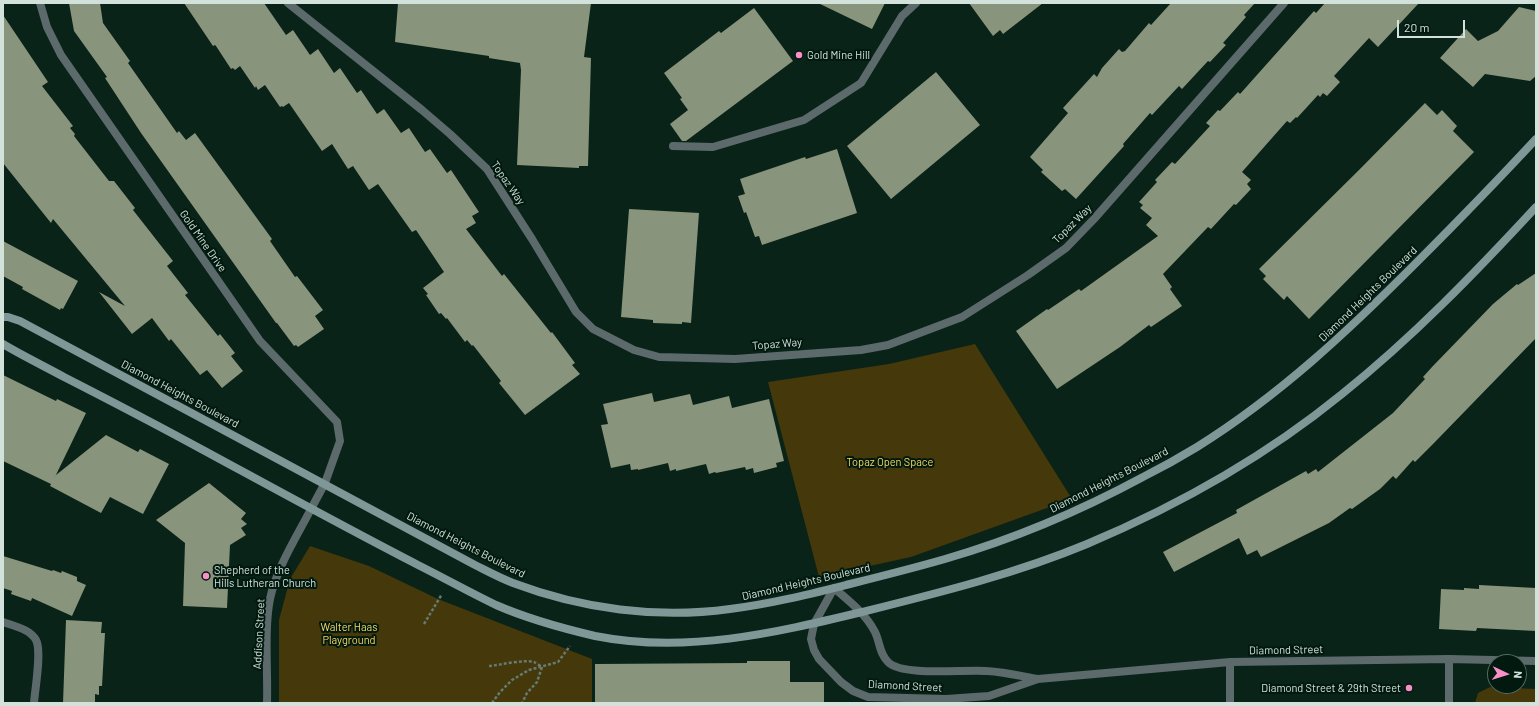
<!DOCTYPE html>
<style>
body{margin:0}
#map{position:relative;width:1539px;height:706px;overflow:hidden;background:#092318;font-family:Barlow,sans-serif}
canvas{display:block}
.frame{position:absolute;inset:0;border:4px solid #d2e1d9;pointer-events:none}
.north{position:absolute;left:1487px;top:654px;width:40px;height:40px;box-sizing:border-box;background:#01190f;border:1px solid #556960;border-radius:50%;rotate:94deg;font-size:11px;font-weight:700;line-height:16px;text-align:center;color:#d2e1d9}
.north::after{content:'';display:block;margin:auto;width:14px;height:18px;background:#fa8fc8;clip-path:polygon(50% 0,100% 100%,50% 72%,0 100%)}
.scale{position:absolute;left:1397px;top:20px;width:68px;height:18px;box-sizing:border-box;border:2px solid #d2e1d9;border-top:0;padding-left:5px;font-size:12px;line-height:14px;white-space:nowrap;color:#d2e1d9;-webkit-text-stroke:3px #01190f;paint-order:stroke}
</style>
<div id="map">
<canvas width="1539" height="706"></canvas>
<div class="frame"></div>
<div class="north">N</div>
<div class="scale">20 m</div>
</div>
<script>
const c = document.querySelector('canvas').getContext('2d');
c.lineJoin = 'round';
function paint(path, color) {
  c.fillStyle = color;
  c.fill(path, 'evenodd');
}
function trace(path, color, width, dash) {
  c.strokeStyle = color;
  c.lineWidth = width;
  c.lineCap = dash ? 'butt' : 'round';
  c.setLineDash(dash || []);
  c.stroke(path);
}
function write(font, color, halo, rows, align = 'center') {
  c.font = font + ' Barlow,sans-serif';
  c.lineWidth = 4;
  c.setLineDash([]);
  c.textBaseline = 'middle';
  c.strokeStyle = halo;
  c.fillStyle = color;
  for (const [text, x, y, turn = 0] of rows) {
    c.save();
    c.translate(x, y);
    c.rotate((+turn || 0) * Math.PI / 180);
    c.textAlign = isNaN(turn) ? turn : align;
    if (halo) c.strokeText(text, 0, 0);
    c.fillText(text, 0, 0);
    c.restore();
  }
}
paint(new Path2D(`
 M975,344L1072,499L911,557L819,577L768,382L889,364Z
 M310,546L369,566L438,599L592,659V703H279V620L290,579Z
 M1490,687L1536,689V703H1475L1478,693Z`), '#45380a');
paint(new Path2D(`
 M69,3H100L103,23L130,61L128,63L177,133L179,131L186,140L195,133L272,239L270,241L295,277L297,276L323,310L315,316L324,329L298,347L296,345L294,346L277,323H276L141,133L105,78L107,77L74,31Z
 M184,3H264L286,35L293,30L310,55L318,49L334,73L340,68L357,93L361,90L377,114L384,109L401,133L409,128L425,152L430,149L447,173L451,170L479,212L472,216L476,223L466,229L502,276L504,274L551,333L552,332L575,363L572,365L580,374L525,415L499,383L501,381L473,345L472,346L467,340L465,342L447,318L446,319L441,313L439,314L426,295L428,294L423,288L444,272L416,230L412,232L378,184L369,190L353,166L348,169L332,144L322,151L289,103L283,107L282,106L280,107L265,85L258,90L256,86L255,88L240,66L235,70L233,68L231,69L216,46L215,45L213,46Z
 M398,3H591L584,57L591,58L588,166H579V168L517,165L521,70L520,63L489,58V56L395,42Z
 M818,3H885L872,29Z
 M969,3H1043L1003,34L1000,30L993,36Z
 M1171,3H1255L1244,15L1246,17L1223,43L1226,45L1210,62L1208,61L1182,89L1179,86L1152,115L1150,113L1123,144L1124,146L1076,199L1065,189L1062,191L1041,172L1043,170L1030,157L1068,113L1063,108L1094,74L1097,77L1102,68L1119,49L1122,52L1125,51L1149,23L1151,25Z
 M1325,3H1419L1378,47L1369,38L1334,76L1340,82L1327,96L1323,93L1320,97L1318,95L1297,118L1296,117L1290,123L1287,121L1242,172L1251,180L1247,184L1251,189L1236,205L1234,204L1211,229L1208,227L1163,274L1172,287L1170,289L1182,306L1151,327L1149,325L1120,347L1057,389L1016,331L1047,309L1048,310L1079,289L1081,291L1158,236L1146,225L1152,218L1140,208L1143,205L1139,202L1157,182L1155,180L1172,162L1175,164L1210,126L1206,123L1218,110L1220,111L1238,92L1240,94L1314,11L1316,13Z
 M1519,7L1536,11V76L1530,81L1485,74L1473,87L1440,58L1466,29L1478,41L1498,31Z
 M754,8L793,61L686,141H682L670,124L688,110L680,99L682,98L664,73L719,31L721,33Z
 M3,15L48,82L42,86L73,126L70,128L75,134L74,136L109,181H114L135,208L133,210L173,261L167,266L188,293L185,295L218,336L220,334L235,353L231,356L243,371L222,388L207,370L200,375L171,339L169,341L152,318L132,334L99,292L125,306L53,219L51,223L3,163Z
 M936,72L980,125L891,199L847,146Z
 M1425,103L1437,115L1442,110L1457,126L1453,131L1474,152L1309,319L1287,296L1284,300L1263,279L1266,276L1259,269L1360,169Z
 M837,149L857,213L762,245L759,236L755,237L746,212L744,213L738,196L745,194L740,179L805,157L806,159Z
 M629,209L699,213L691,323L682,322V324L653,323V320L621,317Z
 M3,241L78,281L63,309L61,308L60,310L22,289L23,287L3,276Z
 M1536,273V338L1434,443L1415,462L1413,460L1396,479L1393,476L1380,489L1352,509L1350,508L1329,523L1261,557L1257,550L1247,555L1239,538L1174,572L1163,552L1237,513L1236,510L1306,471L1308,474L1316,469L1318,472L1393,413L1425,379L1423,377L1432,367L1493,304L1517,284L1518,285Z
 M3,375L56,401L57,399L86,413L54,479L56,475L106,435L138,452L140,449L169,464L143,514L110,497L101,513L50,486L51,484L3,461Z
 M652,393L654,402L690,394L693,405L729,396L732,408L769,399L784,461L776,463L777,467L754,473L753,468L746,470L745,467L716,473L715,472L709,474L706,464L676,471V469L670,471L668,463L638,470V469L631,470L630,464L611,468L601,425L608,424L603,404Z
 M209,483L246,513L241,519L247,524L241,528L246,535L230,545L227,608L183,606L185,543L156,520Z
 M3,556L52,571L53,570L61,573L62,571L77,577V581L86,585L72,616L32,598L31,601L11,594L12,591L3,588Z
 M1479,585L1536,588V631L1477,628L1476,631L1439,629L1441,589L1464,590V588L1479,589Z
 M66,620L102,622L101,633H105L102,686H99V695L95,694V703H63Z
 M747,661H790V682H824V703H595V664L747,663Z`), '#88947b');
trace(new Path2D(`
 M424,624L442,594
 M489,666C500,665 525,659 534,662C536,663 539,665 542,667L537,682L527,693L522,703
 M492,703L500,692L512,680L529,670L558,662L570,646`), '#667b71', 2.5, [3, 2]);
trace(new Path2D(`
 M673,146L713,147L804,120L861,83L902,16L916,3`), '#5c6a6b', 8);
trace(new Path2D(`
 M40,3L47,27L61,55L260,341L337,422L340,441L325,483L311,509
 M288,3L422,110L450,134L487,169L532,239L576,312L593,329L634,350L659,357L735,359L861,350L888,345L962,317L1028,275L1066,248L1094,219L1284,3
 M3,622C14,626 30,629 36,640C42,651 35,689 34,703
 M1449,659V703
 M1230,662V703
 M1038,679C1021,676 1004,672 987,671C965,669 903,677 888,662C879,653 880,642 875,632C865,613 849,601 834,588L814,624L811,639L814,650L819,659L841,682L853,691L868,697L946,699L989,696L1038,679L1230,662L1449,659L1536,661`), '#5c6a6b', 8);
trace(new Path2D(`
 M267,703C268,671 264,629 270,599C276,569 297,536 311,509`), '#5c6a6b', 8);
trace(new Path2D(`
 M3,317H8L20,321L475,565C487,571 500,578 513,583C582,609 657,619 730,609C771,604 810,594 850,584C882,576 914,568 945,559C1014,539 1080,511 1143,477C1161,468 1179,458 1197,447C1280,395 1348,331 1417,262C1457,222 1497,181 1536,139
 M3,344C23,356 44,366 64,377C111,401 157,425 203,450C275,489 346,528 418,565C444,578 469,592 496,605C528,619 561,628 595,636C685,654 775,633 862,612C938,593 1015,574 1087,544C1177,506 1266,456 1342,394C1412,338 1475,273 1536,207`), '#7f9797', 8);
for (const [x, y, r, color] of [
 [799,55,4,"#fa8fc8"],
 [206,576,4,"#fa8fc8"],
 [1409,688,4,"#fa8fc8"]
]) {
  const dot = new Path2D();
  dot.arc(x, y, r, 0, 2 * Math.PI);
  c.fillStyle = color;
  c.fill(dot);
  trace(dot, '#01190f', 1.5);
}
write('11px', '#d2e1d9', '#01190f', [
 ["Gold Mine Hill",807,55],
 ["Shepherd of the",214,570],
 ["Hills Lutheran Church",214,583],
 ["Diamond Street & 29th Street",1401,688,"right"]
], 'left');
write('11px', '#d2e1d9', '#01190f', [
 ["Topaz Way",508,183,55],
 ["Topaz Way",1072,224,-45],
 ["Gold Mine Drive",203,241,55],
 ["Diamond Heights Boulevard",1368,294,-44],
 ["Topaz Way",777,344,-5],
 ["Diamond Heights Boulevard",180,394,28],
 ["Diamond Heights Boulevard",1109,480,-27],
 ["Diamond Heights Boulevard",466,545,27],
 ["Diamond Heights Boulevard",806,582,-13],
 ["Addison Street",259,634,-87],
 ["Diamond Street",1286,650,-1],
 ["Diamond Street",905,686,3]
]);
write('11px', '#fbd861', '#01190f', [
 ["Topaz Open Space",890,462],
 ["Walter Haas",349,627],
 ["Playground",349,640]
]);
</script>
